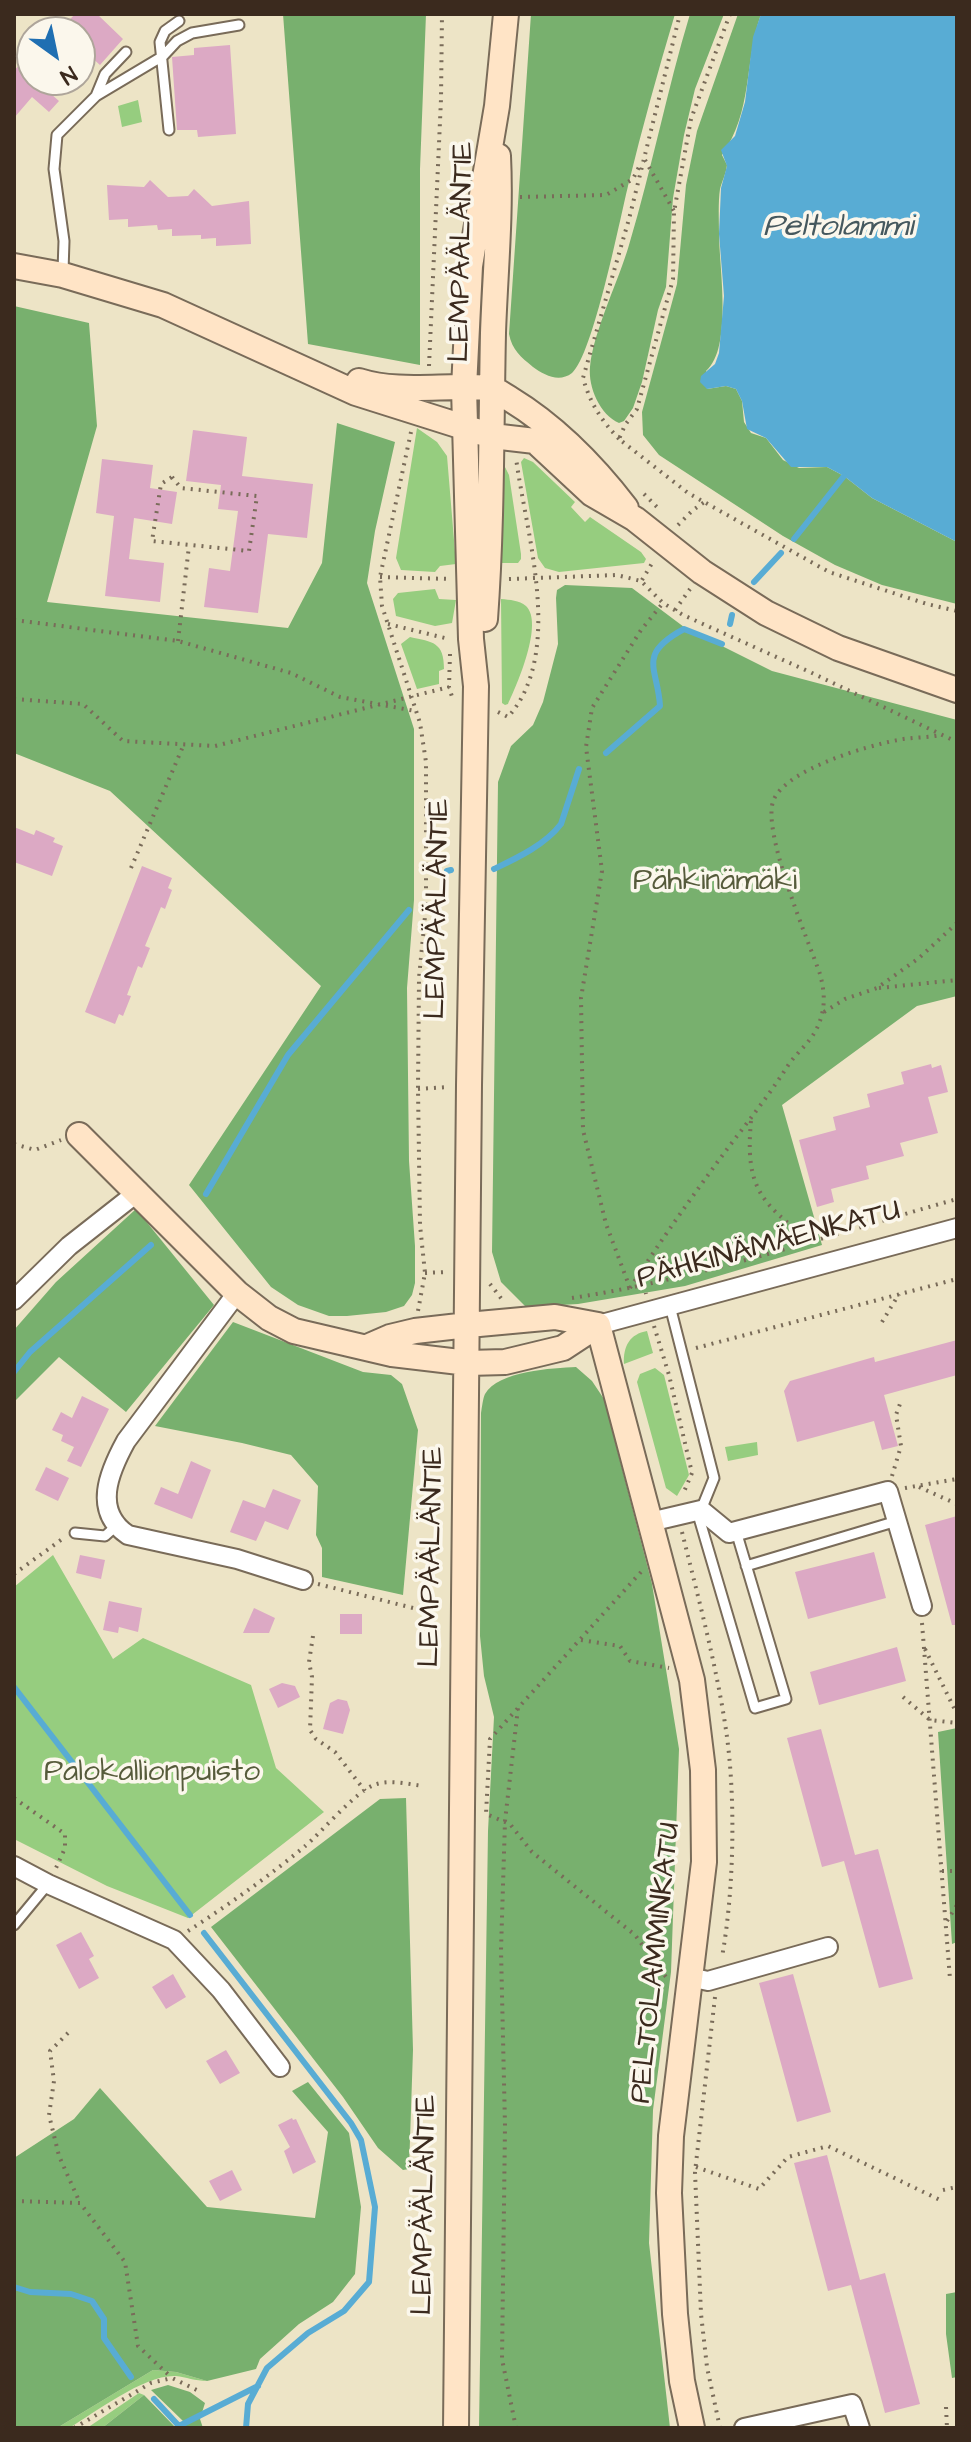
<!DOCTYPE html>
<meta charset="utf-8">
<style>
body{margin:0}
#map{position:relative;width:971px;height:2442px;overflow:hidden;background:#ede4c6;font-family:"Architects Daughter",sans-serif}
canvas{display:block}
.frame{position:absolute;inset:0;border:16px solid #3b2a1e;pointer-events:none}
.north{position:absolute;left:16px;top:16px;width:80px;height:80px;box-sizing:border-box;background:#fbf7ec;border:2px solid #aea59a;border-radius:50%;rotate:147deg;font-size:22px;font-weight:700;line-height:32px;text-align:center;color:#3b2a1e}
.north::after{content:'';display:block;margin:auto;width:28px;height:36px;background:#1f6fb2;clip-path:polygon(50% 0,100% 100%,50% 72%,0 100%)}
</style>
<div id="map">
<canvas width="971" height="2442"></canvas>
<div class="frame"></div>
<div class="north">N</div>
</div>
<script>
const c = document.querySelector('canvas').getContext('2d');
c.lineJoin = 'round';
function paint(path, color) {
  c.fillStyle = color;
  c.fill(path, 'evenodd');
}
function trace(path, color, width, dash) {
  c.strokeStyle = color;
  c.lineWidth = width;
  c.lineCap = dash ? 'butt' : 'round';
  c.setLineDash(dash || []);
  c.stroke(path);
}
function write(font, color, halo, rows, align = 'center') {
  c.font = font + ' "Architects Daughter",sans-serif';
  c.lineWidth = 7;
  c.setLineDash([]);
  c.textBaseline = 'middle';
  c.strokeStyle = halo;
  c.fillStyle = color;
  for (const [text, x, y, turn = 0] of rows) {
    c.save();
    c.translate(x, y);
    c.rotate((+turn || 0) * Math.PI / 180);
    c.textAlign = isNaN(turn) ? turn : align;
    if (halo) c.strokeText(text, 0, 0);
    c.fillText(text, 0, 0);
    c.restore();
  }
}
paint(new Path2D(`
 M138,100L142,122L122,127L118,106Z
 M417,428L437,442L447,456L456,564L440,566L435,572L401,570L396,558Z
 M524,458L533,462L575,502L571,507L585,522L590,517L641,552L646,559L644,563L559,572L545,568L538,558L521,462Z
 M504,465L509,475L521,554V559L518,563H500V468Z
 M435,589L439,599L456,600L452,623L435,626L396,616L393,599L398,593Z
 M501,599C510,600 519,600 526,606C544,623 517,685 508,704L505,705L502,703Z
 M410,637C433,642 444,642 444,669L439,671V684L417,689L401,644Z
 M647,1331L653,1353L624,1364C623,1346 630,1334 647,1331Z
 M655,1368L664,1375L689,1475L677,1496L666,1488L637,1382L640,1374Z
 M757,1442L758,1455L728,1461L725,1447Z
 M53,1555L113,1659L143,1638L251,1685L276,1768L324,1812L188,1918L107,1886L14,1839V1587Z
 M153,2370L176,2372L207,2381C195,2381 186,2377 176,2376C145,2374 96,2412 69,2428H57Z
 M139,2393L144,2395L102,2428H87Z`), '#96cd7f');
paint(new Path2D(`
 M283,14H426L420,169V365L308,344Z
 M531,14H675C658,71 642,128 628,186C620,219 593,355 572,373C559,383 544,375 533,367C521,357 512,350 509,334Z
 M690,14H724L695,89L684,135L673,198L666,287L658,310L642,382L633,408L624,421L619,423C600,415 588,387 590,367C593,332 619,280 629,245C652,168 667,90 690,14Z
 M738,14H761C744,63 753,111 722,155L727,165C726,174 722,181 720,189C718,203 719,219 719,233C719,267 733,348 706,371L707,389L726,386L736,389L742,401L744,422L751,433L766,438L783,460L799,468L827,467L844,476L872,498L957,542V604L882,585L835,565L783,536L659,455L643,435L642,412L677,284L686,185L697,131Z
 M14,306L89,323L97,426L47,602L288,628L322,563L337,423L395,442L375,531L367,583L414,729V900L407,988L409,1161L415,1246V1283L412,1295L404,1306L386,1312L347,1316H329L298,1305L271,1287L189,1185L321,986L110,791L14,753Z
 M565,585L632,588L684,627L772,671L957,720V996L917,1006L782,1105L822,1245L685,1286L578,1304L526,1307L501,1282L492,1252L498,782L511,746L533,725L543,702L558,644L556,598L557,590Z
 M136,1209L214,1305L126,1412L59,1357L14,1402V1330L56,1282Z
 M233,1322L363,1372L391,1375L402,1384L418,1430L403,1595L322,1577V1548L316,1535L318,1486L291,1455L242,1443L155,1426Z
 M576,1367L592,1381L604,1399L652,1584L679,1749L671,1972L653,2110L649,2243L670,2428H479L488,1831L494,1717L484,1676L480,1636L481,1413C482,1407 483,1398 485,1394C498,1371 553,1368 576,1367Z
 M957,1728V1942L952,1944L938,1732Z
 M406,1798L413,2050L409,2169L403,2170L378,2148L343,2097L211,1927L380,1799Z
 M308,2082L349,2133L361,2207L355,2274L333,2302L299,2324L260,2359L256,2369L207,2381L176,2372L153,2370L57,2428H14V2158L74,2119L100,2088L207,2207L315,2218L328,2132L292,2091Z
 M957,2292V2377L952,2378L946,2334V2294Z
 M168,2385L190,2392L205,2403L200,2419L203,2428H184L183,2421L151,2390Z
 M144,2395L176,2428H102Z`), '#78b06e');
paint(new Path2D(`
 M761,14H957V542L872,498L844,476L827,467H791L766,438L747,429L742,401L736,389L726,386L707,389L700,382L701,376L715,364L719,353L724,296L719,234L721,188L727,166L721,150L735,136L745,102L753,37Z`), '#58acd4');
trace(new Path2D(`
 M794,539L844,476
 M754,582L781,553
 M730,624L732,615
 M606,753L660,706C658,668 636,655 684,629L722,644
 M494,869C517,858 545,845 561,824L579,769
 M447,871L451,870
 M206,1194L288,1055L409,910
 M14,1372L30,1352L151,1245
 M14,1687L190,1915
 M204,1933L351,2123L361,2140L375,2207L369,2282L344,2311L308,2333L267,2368L248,2404L246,2428
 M14,2287L30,2292L71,2294L92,2301L104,2319V2338L131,2377
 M154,2399L179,2426L258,2386`), '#58acd4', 6);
paint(new Path2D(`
 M75,14H97L123,39L100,65L80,47V32H58Z
 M230,45L236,134L198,137L197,130H177L172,57L194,55V48Z
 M32,50V80H47L42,86L59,101L49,112L32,97L14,118V71Z
 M150,180L168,197L188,196L194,189L212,206L249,201L251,244L216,246V238L201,239V235L172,236V229L158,230L157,225L128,227V219L109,220L107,185L144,187Z
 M193,430L247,437L242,476L313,484L307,538L268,534L258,613L204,607L209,568L230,571L238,511L218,509L221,485L186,481Z
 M102,459L153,465L150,488L177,492L172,524L134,518L129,559L164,563L160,602L105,596L114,516L96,513Z
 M14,827L34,835L36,830L55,838L53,842L63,846L52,876L14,862Z
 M142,866L172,878L168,888L172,890L165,909L161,907L145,946L150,948L142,968L138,966L127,995L131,996L123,1016L119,1014L115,1024L85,1012Z
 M931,1064L932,1068L941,1065L948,1092L928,1097L938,1133L900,1143L904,1156L866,1166L869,1179L831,1189L834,1202L817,1207L799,1140L836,1130L833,1117L870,1107L867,1094L904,1084L901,1072Z
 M957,1340V1375L884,1395L898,1446L882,1450L874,1421L797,1442L784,1391L790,1381L874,1357L875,1362Z
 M82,1396L109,1409L81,1467L67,1461L74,1447L61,1441L63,1435L52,1430L61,1412L72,1418Z
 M191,1461L211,1470L192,1519L154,1504L161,1487L178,1494Z
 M46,1467L69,1478L58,1501L35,1490Z
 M273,1489L301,1500L288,1530L265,1521L256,1541L230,1532L243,1500L265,1508Z
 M957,1516V1625H952L925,1525Z
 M874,1552L886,1598L808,1619L795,1572Z
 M80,1555L105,1560L101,1579L76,1573Z
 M109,1601L142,1608L138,1632L119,1627L118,1633L103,1630Z
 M254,1608L275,1618L269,1633H243Z
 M340,1614H362V1634H340Z
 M897,1647L906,1681L819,1705L810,1672Z
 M282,1683L295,1686L300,1697L278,1708L269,1689Z
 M338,1699L347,1701L350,1710L343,1734L323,1729L330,1703Z
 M821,1729L855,1855L878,1849L913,1979L879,1988L844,1861L822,1867L787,1738Z
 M81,1932L94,1956L89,1959L99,1978L79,1989L56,1945Z
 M173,1974L186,1997L166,2009L152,1987Z
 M793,1974L831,2112L797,2122L759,1983Z
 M226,2050L240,2073L220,2084L206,2061Z
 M292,2118L293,2120L296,2119L316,2162L293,2174L284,2151L290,2147L278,2125Z
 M827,2155L860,2280L885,2273L920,2404L885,2413L851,2285L828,2291L794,2163Z
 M232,2170L242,2190L220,2201L209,2181Z`), '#dca9c4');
const lane = new Path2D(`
 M96,96L105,74L126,52
 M169,130L160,42L165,31L179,21
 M63,271L64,241L54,169L57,135L96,96L163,56L177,41L192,33L239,25
 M670,1306L714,1478L701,1510
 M697,1511L755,1708L786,1699L736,1531
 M75,1533L105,1536L115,1527
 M746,1566L897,1521
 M14,1925L48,1884`);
const street = new Path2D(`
 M237,1293L126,1441C109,1472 92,1511 128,1535L237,1559L303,1580
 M14,1300L69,1246L139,1191
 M598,1325L957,1228
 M650,1522L701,1510L729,1533L888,1491L922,1606
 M14,1866L48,1884L174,1940L221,1990L280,2067
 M689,1977L708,1981L828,1947
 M744,2428L852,2404L860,2428`);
const secondary = new Path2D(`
 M14,266L63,275L163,305L356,393L492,436L535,441L592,494L635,519L702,572L766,613L838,648L957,690
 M359,381C400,394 446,384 488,388C496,389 503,395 510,399C556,427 593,465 626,508
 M485,619C492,524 491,428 493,333C495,274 501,215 498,156
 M79,1135L237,1293L269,1318L294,1331L392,1354L468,1363L505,1362L563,1348L598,1325
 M598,1325L692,1680L703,1770L704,1862L671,2136L669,2193L675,2314L682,2381L692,2428
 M367,1347L390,1337L415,1331L468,1325L555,1317L598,1325
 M456,2428L469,1085L476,686L471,639L464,388L470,266L497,106L506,14`);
trace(lane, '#796b59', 13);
trace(street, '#796b59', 22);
trace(secondary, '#796b59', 28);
trace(new Path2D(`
 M730,14L691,119L674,212L673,279L637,409L625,425L619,439L688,493L829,572L927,604L957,611
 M645,160L674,211
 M520,197L606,195L633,179L639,167
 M429,366L441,99L442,14
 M411,432L380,577L382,606L420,723L426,762V906L419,978L418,1089L420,1225L425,1273L418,1311
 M619,439C601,420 590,403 583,378L629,219L680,14
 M172,477L181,488L257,496L249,551L152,541L161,484Z
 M644,494L658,508
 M678,525L693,510L706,501
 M380,577L451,579
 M509,579L617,575L641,581L663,603L683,615L812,673L957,742
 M642,580L654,560
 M675,610L690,589
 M14,620L178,641L291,673L340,697L415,711
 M388,624L449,639
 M178,641L189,546
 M450,654L449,687L453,700
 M14,699L83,704L123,741L215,746L449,687
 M498,712L508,717C565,653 526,534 516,458
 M131,868L184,744
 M879,988L957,980
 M824,1012L845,999L877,988L919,958L957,923
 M418,1089L448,1087
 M751,1121C745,1186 760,1204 812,1241
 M14,1144L35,1150L61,1140
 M425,1273L446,1272
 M490,1284L504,1302
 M644,1285L646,1294
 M630,1288C656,1248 683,1209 711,1171C736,1136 764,1103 787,1067C796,1053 810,1043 817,1028C826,1009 825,993 820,974C808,940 760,828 774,799C788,769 866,746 898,740C912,737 926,738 940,735
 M630,1288L606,1224L583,1130L581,998L602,871L586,747L592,708L641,630L663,603
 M572,1298C703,1278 830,1235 957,1199
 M882,1322L899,1294
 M654,1326L669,1375L692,1473L683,1494
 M696,1348L957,1279
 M892,1476L901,1446L896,1415L901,1401
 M919,1487L957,1504
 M905,1488L957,1479
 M682,1532C698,1597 716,1663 726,1730C736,1797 734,1891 722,1957
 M641,1572L490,1739L486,1814L510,1824L532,1852L635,1935L669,1981
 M14,1574L65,1537
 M318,1584L417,1609
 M922,1623L950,1979
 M313,1636L309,1662L312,1677L310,1730L316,1739L335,1752L365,1791
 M581,1640L620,1646L630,1661L669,1668
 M925,1649L957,1714
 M903,1697L930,1720L957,1723
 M14,1798L65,1834V1848L56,1868
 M942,1871H957
 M947,1921L957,1905
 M188,1931C228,1905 268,1877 304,1847C322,1832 355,1792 374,1785C389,1779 407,1784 423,1786
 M715,1997L695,2172L701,2314L707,2367L720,2428
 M68,2033L50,2051L54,2081L49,2115L59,2156L80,2203
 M696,2167L759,2189L788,2157L828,2146L940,2200
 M943,2190L957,2187
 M14,2201L80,2203L125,2262L138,2346L172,2378
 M946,2407L947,2428
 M74,2428L151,2383L172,2378L201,2392
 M516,2428L502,2359L505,2126L501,1950L505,1821L518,1708`), '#796b59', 4, [2, 6]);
trace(lane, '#fff', 9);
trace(street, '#fff', 18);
trace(secondary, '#ffe4c6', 24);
write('30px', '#3b2a1e', '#fbf7ec', [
 ["LEMPÄÄLÄNTIE",463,252,-89],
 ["LEMPÄÄLÄNTIE",439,909,-89],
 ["PÄHKINÄMÄENKATU",769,1246,-15],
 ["LEMPÄÄLÄNTIE",433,1557,-89],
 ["PELTOLAMMINKATU",657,1963,-84],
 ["LEMPÄÄLÄNTIE",426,2205,-89]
]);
write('30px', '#565b3b', '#fbf7ec', [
 ["Pähkinämäki",715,883],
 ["Palokallionpuisto",152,1774]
]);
write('italic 32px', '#45585e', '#fbf7ec', [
 ["Peltolammi",838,228]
]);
</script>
